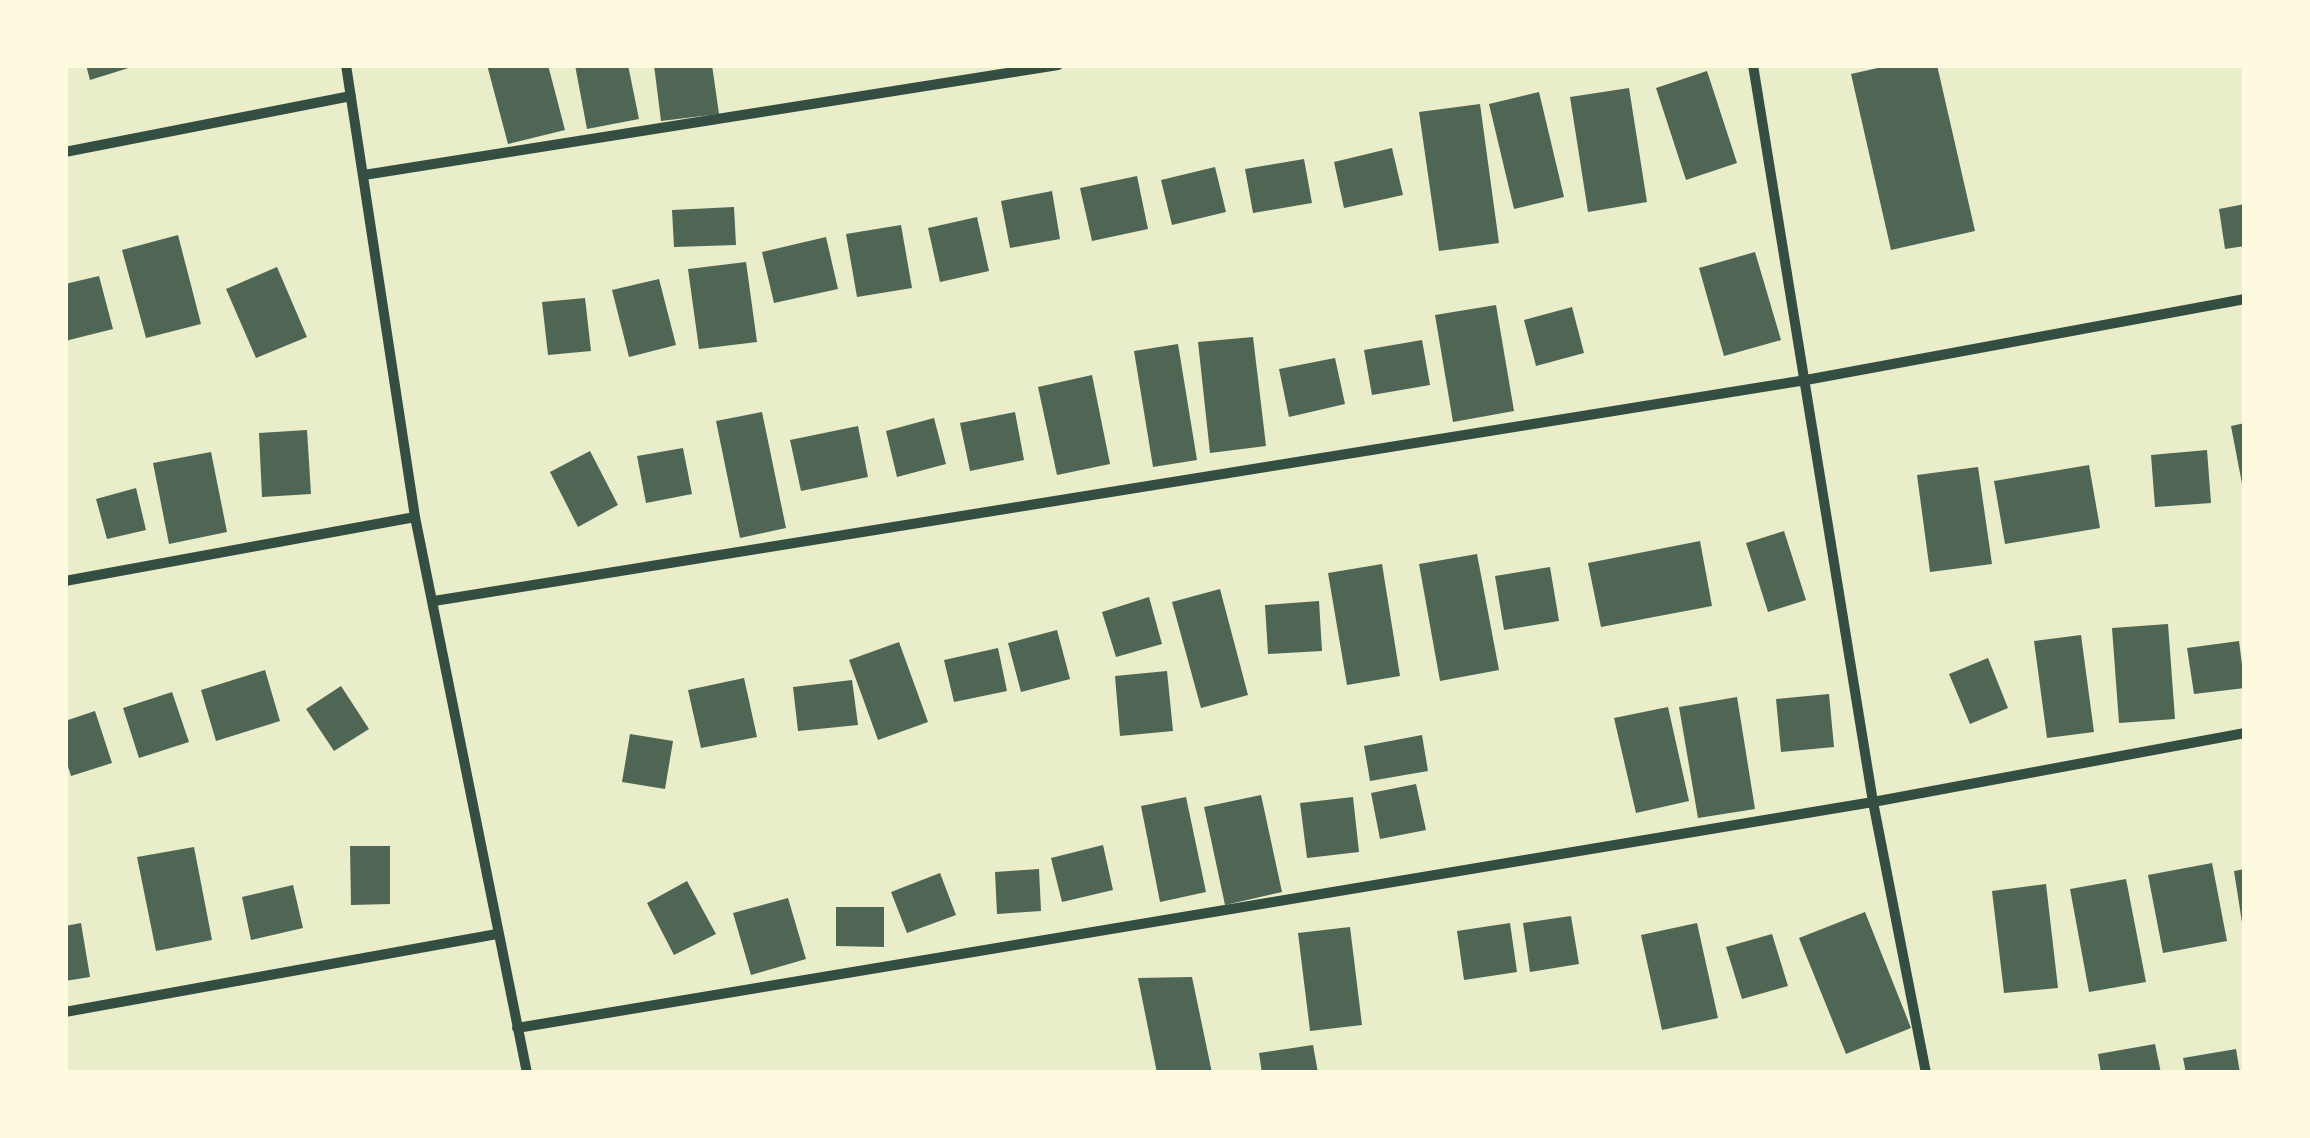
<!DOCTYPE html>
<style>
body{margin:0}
#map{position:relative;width:2310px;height:1138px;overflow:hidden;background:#e9edc9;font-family:Signika,sans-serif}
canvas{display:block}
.frame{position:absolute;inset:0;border:68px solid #fefae0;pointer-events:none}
</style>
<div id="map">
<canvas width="2310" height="1138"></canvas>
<div class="frame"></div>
</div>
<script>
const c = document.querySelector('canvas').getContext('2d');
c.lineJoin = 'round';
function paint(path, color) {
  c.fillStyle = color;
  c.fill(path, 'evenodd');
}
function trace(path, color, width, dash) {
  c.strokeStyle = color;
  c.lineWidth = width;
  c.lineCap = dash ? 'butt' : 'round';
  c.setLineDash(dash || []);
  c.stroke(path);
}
paint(new Path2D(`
 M86,65H135V66L90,80Z
 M487,65H548L565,130L508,144Z
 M575,65H628L639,119L587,129Z
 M654,65H712L719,114L661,121Z
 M1891,65H1937L1975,231L1891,250L1851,74Z
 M1707,71L1737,163L1686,180L1656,88Z
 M1629,88L1647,202L1588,212L1570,97Z
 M1539,92L1564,197L1514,209L1489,104Z
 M1480,104L1499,243L1439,251L1419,112Z
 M1392,148L1403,195L1344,208L1334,162Z
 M1304,159L1312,203L1253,213L1245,169Z
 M1215,167L1226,212L1172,225L1161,180Z
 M1137,176L1148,229L1092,241L1080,188Z
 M1052,191L1060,239L1010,248L1001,201Z
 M2245,204V246L2225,249L2219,209Z
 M734,207L736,245L674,247L672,210Z
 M977,217L989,271L940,282L928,228Z
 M901,225L912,288L857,297L846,234Z
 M178,235L201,324L146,338L122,250Z
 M826,237L838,289L774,303L762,252Z
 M1755,252L1781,340L1724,356L1699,268Z
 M746,262L757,342L699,349L688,269Z
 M277,267L307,337L256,358L226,289Z
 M99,276L113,329L65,341V284Z
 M659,279L676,345L629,357L612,290Z
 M585,298L591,351L548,355L542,302Z
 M1496,305L1514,411L1453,422L1435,315Z
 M1572,307L1584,353L1536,366L1524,320Z
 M1253,337L1266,446L1210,453L1198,342Z
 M1422,340L1430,385L1372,395L1364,350Z
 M1178,344L1197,460L1153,467L1134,351Z
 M1335,358L1345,404L1289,417L1279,369Z
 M1092,375L1110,464L1057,475L1038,387Z
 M762,412L786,528L740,538L716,421Z
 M1015,412L1024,460L970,471L960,423Z
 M934,418L946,464L897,477L886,431Z
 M2245,423V489H2243L2231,426Z
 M858,426L868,477L801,491L790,440Z
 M307,430L311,494L262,497L259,433Z
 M683,448L692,494L646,503L637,456Z
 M2207,450L2211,503L2155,507L2151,455Z
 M590,451L618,505L578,527L550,472Z
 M211,452L227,532L169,544L153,463Z
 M2089,465L2100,528L2005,544L1994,481Z
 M1978,467L1992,564L1930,572L1917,475Z
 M136,488L146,530L107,539L96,499Z
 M1784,531L1806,600L1768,612L1746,543Z
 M1700,541L1712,606L1601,627L1588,563Z
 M1477,554L1499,670L1440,681L1419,564Z
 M1382,564L1400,676L1347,685L1328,573Z
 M1550,567L1559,621L1504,630L1495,576Z
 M1220,589L1248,695L1201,708L1172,602Z
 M1149,597L1162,644L1116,657L1102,612Z
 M1319,601L1322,651L1268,654L1265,605Z
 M2168,624L2175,719L2119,723L2112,628Z
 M1057,630L1070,679L1021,692L1008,643Z
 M2081,635L2094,732L2047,738L2034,641Z
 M2239,641L2245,688L2194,694L2187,648Z
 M899,642L928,722L878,740L849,660Z
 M998,648L1007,691L954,702L944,660Z
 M1988,658L2008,708L1970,724L1949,674Z
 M265,670L280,721L216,741L201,690Z
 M1167,671L1173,731L1120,736L1115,676Z
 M744,678L757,737L701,748L688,690Z
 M852,680L858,725L798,731L793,687Z
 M341,686L369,729L334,751L306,709Z
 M172,692L189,742L139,758L123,708Z
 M1829,694L1834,747L1781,752L1776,699Z
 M1737,697L1755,809L1698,818L1679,707Z
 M1668,707L1689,801L1636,813L1614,718Z
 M95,711L112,763L71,776L65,757V721Z
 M630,734L673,741L665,789L622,782Z
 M1422,735L1428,771L1370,781L1364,746Z
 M1416,784L1426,830L1380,839L1371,793Z
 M1261,795L1282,892L1225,905L1204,807Z
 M1186,797L1206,892L1160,902L1141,806Z
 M1353,797L1359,852L1307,858L1300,803Z
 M1103,845L1113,890L1062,902L1051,858Z
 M350,846H390V904L351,905Z
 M194,847L212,940L156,951L137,857Z
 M2212,863L2227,941L2163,953L2148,875Z
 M1039,869L1041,911L997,914L995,872Z
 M2245,869V928L2243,929L2234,871Z
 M940,873L956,915L907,933L891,892Z
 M2126,879L2146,982L2089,992L2070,889Z
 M687,881L716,934L674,955L647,903Z
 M2046,884L2058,988L2004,993L1992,891Z
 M293,885L303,928L251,940L242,897Z
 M788,898L806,959L751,975L733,913Z
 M836,907H884V947L836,946Z
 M1865,912L1911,1028L1846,1054L1799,938Z
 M1571,916L1579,964L1530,972L1523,923Z
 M81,923L90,977L65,981V926Z
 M1510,923L1517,972L1464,980L1457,931Z
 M1697,923L1718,1018L1662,1030L1641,935Z
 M1350,927L1362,1025L1310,1031L1298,933Z
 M1772,934L1788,986L1742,999L1726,947Z
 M1192,977L1212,1073H1157L1138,978Z
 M2155,1044L2161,1073H2101L2098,1054Z
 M1313,1045L1318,1073H1262L1259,1053Z
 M2236,1049L2240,1073H2186L2183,1058Z`), '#4f6655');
trace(new Path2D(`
 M346,65L415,517L527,1073
 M1753,65L1873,802L1926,1073
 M65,152L351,96
 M364,175L1058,65
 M65,581L415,517
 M434,601L1806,380L2245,299
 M65,1012L497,934
 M517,1028L1873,802L2245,733`), '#344e41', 10);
</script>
